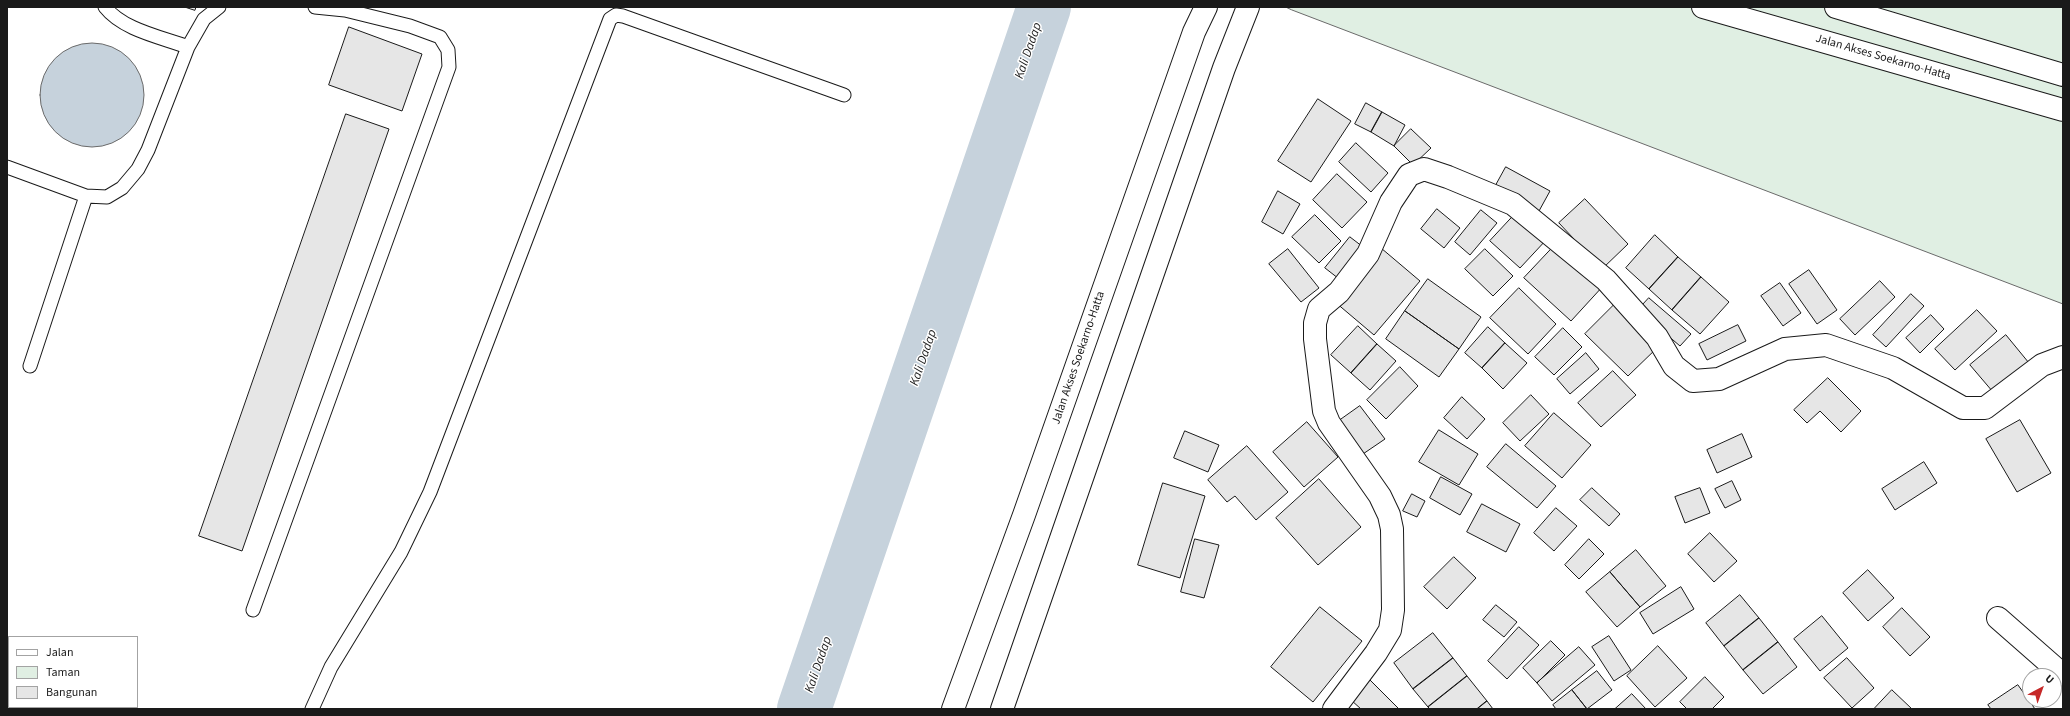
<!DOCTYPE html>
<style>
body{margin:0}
#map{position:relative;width:2070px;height:716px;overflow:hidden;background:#fff;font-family:"Source Sans 3",sans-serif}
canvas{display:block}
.frame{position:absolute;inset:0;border:8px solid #1a1a1a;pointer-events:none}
.legend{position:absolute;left:8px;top:636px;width:130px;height:72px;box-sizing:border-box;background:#fff;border:1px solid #a3a3a3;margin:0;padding:5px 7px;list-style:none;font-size:12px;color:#1a1a1a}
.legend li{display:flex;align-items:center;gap:8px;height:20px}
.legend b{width:20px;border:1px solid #a3a3a3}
.north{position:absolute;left:2022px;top:668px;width:40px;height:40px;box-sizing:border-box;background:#fff;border:1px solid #a3a3a3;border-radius:50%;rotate:41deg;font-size:11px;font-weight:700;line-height:16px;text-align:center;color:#1a1a1a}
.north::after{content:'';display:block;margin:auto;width:14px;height:18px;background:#c62828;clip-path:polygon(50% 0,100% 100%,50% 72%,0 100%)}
</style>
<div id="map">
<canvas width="2070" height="716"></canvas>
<div class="frame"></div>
<ul class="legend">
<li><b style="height:5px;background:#fff"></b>Jalan</li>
<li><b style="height:11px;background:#e0efe3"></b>Taman</li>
<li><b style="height:11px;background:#e6e6e6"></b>Bangunan</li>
</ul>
<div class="north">U</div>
</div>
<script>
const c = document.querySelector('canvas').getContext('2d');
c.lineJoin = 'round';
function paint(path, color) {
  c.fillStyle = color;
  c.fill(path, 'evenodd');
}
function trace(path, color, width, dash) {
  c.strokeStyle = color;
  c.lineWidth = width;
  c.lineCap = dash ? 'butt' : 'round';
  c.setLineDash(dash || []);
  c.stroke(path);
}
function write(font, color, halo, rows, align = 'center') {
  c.font = font + ' "Source Sans 3",sans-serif';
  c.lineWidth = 3;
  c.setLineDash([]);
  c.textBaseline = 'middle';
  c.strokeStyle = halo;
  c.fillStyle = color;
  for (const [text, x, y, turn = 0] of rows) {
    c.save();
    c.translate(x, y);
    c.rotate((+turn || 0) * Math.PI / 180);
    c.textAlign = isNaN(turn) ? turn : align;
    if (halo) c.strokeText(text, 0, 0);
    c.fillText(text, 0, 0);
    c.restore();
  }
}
const green = new Path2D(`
 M1286,7H2063V304L1292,10Z`);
paint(green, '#e0efe3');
trace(green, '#6a6a6a', 1);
const water = new Path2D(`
 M40 95a52 52 0 1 1 104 0a52 52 0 1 1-104 0Z`);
paint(water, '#c6d2dc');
trace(water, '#6a6a6a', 1);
trace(new Path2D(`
 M804,709L1044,7`), '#c6d2dc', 54);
const building = new Path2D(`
 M185,7H196L195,10Z
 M349,27L422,54L402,111L329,85Z
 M1318,99L1351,121L1311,182L1278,161Z
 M1366,103L1382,112L1371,132L1355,124Z
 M1382,112L1405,125L1394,146L1371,132Z
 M346,114L389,129L242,551L199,536Z
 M1411,129L1431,148L1413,165L1394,146Z
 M1356,143L1388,173L1371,192L1339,162Z
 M1506,167L1550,191L1539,211L1495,187Z
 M1337,174L1367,202L1342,228L1313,200Z
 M1278,191L1300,204L1283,234L1262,222Z
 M1585,199L1628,244L1602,269L1559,223Z
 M1437,209L1460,228L1444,248L1421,229Z
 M1481,210L1497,223L1470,255L1455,242Z
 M1517,212L1547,239L1520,268L1490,241Z
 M1315,215L1341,241L1319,263L1292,237Z
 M1655,235L1678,257L1649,289L1626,268Z
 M1350,237L1367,250L1343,282L1325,268Z
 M1557,243L1604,285L1571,321L1524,278Z
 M1381,248L1420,281L1374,335L1335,302Z
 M1288,249L1319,288L1301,302L1269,264Z
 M1485,249L1513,276L1493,296L1465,269Z
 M1678,257L1701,277L1672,310L1649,289Z
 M1809,270L1837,310L1817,324L1789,284Z
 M1701,277L1729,302L1700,334L1672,310Z
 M1428,279L1481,317L1459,349L1405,311Z
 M1880,281L1895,297L1855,335L1840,319Z
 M1780,283L1801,313L1783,326L1761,296Z
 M1519,288L1556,324L1528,354L1490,318Z
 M1911,294L1924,306L1886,347L1873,335Z
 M1649,298L1691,334L1680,346L1638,310Z
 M1616,303L1659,346L1628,376L1585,334Z
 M1977,310L1997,331L1955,370L1935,349Z
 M1405,311L1459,349L1439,377L1386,339Z
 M1931,315L1944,329L1920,353L1906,338Z
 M1738,325L1746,341L1707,360L1699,344Z
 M1358,326L1377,344L1351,373L1331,355Z
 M1488,327L1505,343L1482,368L1465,353Z
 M1563,328L1582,347L1554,375L1535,357Z
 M2006,335L2029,363L1993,392L1970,365Z
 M1505,343L1527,363L1503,389L1482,368Z
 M1377,344L1396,361L1370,390L1351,373Z
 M1586,353L1599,369L1570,394L1557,379Z
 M1400,367L1418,386L1386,419L1367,400Z
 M1613,371L1636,395L1601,427L1578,403Z
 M1828,378L1861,411L1841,432L1820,411L1807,423L1794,410Z
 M1531,395L1549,414L1520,441L1503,423Z
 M1462,397L1485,419L1467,439L1444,418Z
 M1360,406L1385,439L1360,456L1336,423Z
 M1554,413L1591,445L1562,478L1525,446Z
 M2020,420L2051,473L2017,492L1986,439Z
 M1307,422L1338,457L1304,487L1273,452Z
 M1439,430L1478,454L1459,485L1419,462Z
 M1185,431L1219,445L1208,472L1174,458Z
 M1742,434L1752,457L1717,473L1707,450Z
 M1506,444L1556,486L1537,508L1487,467Z
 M1247,446L1288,492L1256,520L1235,496L1227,502L1208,480Z
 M1924,462L1937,483L1895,510L1882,489Z
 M1441,477L1472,494L1460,515L1430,498Z
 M1319,479L1361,527L1318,565L1276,518Z
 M1732,481L1741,500L1725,508L1715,489Z
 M1163,483L1205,496L1180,578L1138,565Z
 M1592,488L1620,514L1609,526L1580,500Z
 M1700,488L1710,513L1685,523L1675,497Z
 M1412,494L1425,501L1417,517L1403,511Z
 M1482,504L1520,524L1506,552L1467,532Z
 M1556,508L1577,526L1554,551L1534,533Z
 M1710,533L1737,561L1714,582L1688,554Z
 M1195,539L1219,545L1204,598L1181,592Z
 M1589,539L1604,554L1579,579L1565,565Z
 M1636,550L1666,586L1640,607L1610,572Z
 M1454,557L1476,578L1447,609L1424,587Z
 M1868,570L1894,598L1868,621L1843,593Z
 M1610,572L1640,607L1617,627L1586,592Z
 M1681,587L1694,609L1653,634L1640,613Z
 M1740,595L1759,618L1724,646L1706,623Z
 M1496,605L1517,622L1504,637L1483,620Z
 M1320,607L1362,641L1313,702L1271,667Z
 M1902,608L1930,637L1910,656L1883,627Z
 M1822,616L1848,648L1820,671L1794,639Z
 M1759,618L1778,642L1743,670L1724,646Z
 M1519,627L1539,645L1507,679L1488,661Z
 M1433,633L1453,658L1413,689L1394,663Z
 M1609,636L1631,670L1614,681L1592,647Z
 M1551,641L1565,655L1537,683L1523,668Z
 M1778,642L1797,667L1763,694L1743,670Z
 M1658,646L1687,678L1655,707L1627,676Z
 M1579,647L1595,665L1552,701L1537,683Z
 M1453,658L1467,676L1428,707L1413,689Z
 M1847,658L1874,688L1852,708L1824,678Z
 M1597,671L1612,690L1587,709L1572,690Z
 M1467,676L1487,701L1477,709H1430L1428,707Z
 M1705,677L1724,697L1712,709H1687L1680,702Z
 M1370,680L1399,709H1361L1351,700Z
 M2018,685L2035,709H1991L1988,705Z
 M1572,690L1587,709H1556L1553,705Z
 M1892,690L1912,709H1874Z
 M1632,694L1646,709H1615Z
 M1487,701L1493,709H1477Z`);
paint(building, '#e6e6e6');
trace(building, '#1a1a1a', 1);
const service = new Path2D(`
 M105,7C123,30 161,37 188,47
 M7,167L86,196L107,197L122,188L138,169L148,150L188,47L204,19L219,7
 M30,366L86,196
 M253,610L449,67L448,50L440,37L410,26L345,10L315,7
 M312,709L331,667L401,552L430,492L610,19L616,15L623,16L844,95`);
const minor = new Path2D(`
 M1998,618L2063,675
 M1334,709L1376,653L1390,630L1393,610L1392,529L1389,515L1380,496L1329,423L1324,411L1315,339V323L1319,309L1339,292L1368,254L1391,202L1409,175L1424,169L1448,177L1513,204L1606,280L1657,337L1674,366L1693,381L1719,379L1785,349L1826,345L1893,368L1963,408H1985L2042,365L2063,357`);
const secondary = new Path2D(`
 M1703,7L2063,110
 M1836,7L2063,75
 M953,709L1024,515L1194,32L1206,7
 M1002,709L1224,68L1248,7`);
trace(service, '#1a1a1a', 15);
trace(minor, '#1a1a1a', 24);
trace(secondary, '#1a1a1a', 24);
trace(service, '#fff', 13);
trace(minor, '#fff', 22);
trace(secondary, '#fff', 22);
write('12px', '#1a1a1a', '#fff', [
 ["Jalan Akses Soekarno-Hatta",1883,58,16],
 ["Jalan Akses Soekarno-Hatta",1079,358,-71]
]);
write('italic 13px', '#1a1a1a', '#fff', [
 ["Kali Dadap",1029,51,-71],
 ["Kali Dadap",924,358,-71],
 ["Kali Dadap",819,665,-71]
]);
</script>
